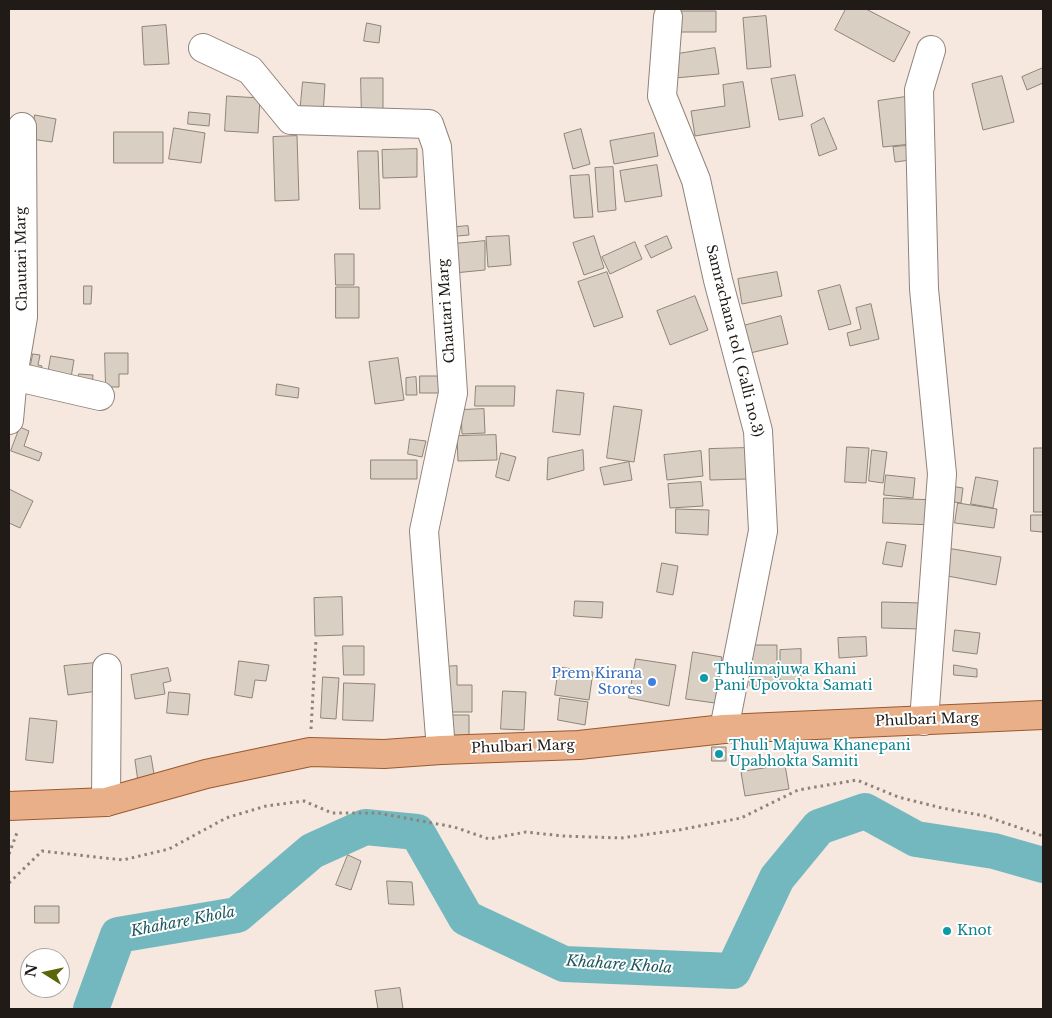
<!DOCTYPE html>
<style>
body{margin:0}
#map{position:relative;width:1052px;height:1018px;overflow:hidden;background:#f6e8de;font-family:"Libre Baskerville",serif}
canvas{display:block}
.frame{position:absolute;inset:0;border:10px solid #201b17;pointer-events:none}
.north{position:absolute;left:20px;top:948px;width:50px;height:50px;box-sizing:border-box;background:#fff;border:1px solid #a6a4a2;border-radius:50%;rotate:280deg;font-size:14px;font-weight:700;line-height:20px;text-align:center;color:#201b17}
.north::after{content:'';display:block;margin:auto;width:18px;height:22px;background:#5b6609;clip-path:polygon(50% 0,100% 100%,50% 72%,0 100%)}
</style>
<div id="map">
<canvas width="1052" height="1018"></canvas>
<div class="frame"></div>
<div class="north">N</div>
</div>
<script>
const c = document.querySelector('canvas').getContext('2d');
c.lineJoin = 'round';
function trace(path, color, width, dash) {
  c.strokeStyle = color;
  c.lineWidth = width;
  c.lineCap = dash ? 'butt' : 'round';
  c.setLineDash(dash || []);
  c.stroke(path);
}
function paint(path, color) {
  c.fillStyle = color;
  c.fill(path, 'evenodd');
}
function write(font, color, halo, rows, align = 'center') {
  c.font = font + ' "Libre Baskerville",serif';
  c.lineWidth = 4;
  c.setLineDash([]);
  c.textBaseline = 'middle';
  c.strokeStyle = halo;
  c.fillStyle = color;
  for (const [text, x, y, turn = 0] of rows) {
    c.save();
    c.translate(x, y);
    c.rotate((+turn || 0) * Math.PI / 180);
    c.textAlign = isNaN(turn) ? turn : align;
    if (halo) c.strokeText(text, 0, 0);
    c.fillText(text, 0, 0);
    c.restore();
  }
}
trace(new Path2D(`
 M91,1009L118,935L237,915L312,851L365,827L417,832L466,918L564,964L733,971L777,878L819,827L865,811L916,839L994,851L1043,865`), '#74b8bf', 36);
const building = new Path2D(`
 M846,9H866L910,32L894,62L835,30Z
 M681,11H716V32H681Z
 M766,16L771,67L747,69L743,18Z
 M367,23L381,26L379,43L364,41Z
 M166,25L169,64L144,65L142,27Z
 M715,48L719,74L675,78L671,55Z
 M1043,68V83L1027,90L1022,77Z
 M795,75L803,116L779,120L771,79Z
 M1002,76L1014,122L983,130L972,84Z
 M361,78H383V119L362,120Z
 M303,82L325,84L323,115L300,113Z
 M743,82L750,127L695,136L691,111L725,106L723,85Z
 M227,96L260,98L258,133L225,131Z
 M905,97L911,144L883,147L878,101Z
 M189,112L210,114L209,126L188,124Z
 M35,115L56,119L52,142L31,139Z
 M824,118L837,149L819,156L811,125Z
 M174,128L205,133L201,163L169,159Z
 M581,129L590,164L573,169L564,134Z
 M114,132H163V163H114Z
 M654,133L658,156L614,164L610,141Z
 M297,136L299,200L275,201L273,137Z
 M917,145L919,159L895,162L893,147Z
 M417,149V177L383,178L382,150Z
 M358,151H378L380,209H360Z
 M657,165L662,196L625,202L620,171Z
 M613,167L616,210L598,212L595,168Z
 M589,175L593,217L574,218L570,176Z
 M468,226L469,235L446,237L445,228Z
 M509,236L511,265L488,267L486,237Z
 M594,236L604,268L584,275L573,243Z
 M667,236L672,248L651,258L645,246Z
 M485,241V270L454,273L453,244Z
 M635,242L642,259L610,274L602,257Z
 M335,254H354V285H336Z
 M607,272L623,317L594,327L578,282Z
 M777,272L782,296L742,304L738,279Z
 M840,285L851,324L829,330L818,291Z
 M84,286H92L91,304H84Z
 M336,287H359V318H336Z
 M695,296L708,330L670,345L657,311Z
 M871,304L879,339L850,346L847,333L861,329L856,308Z
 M781,316L788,344L746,354L739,327Z
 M105,353H128V374H119V387H106Z
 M33,354L40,355L38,365L42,366L41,372L30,370Z
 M51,356L74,360L70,383L47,380Z
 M398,358L404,400L375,404L369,362Z
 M79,374L93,375L92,389L77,387Z
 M420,376H439V393H420Z
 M416,377L417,395H406V378Z
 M277,384L299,388L298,398L276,395Z
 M476,386H515L514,406H475Z
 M557,390L584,393L580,435L553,432Z
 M614,406L642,410L634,462L607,458Z
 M484,409L485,433L462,434L461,410Z
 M20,427L29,431L24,446L42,453L39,461L11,451Z
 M496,435L497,460L458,461L457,436Z
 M410,439L426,441L422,457L408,454Z
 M847,447L869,448L866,483L845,482Z
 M746,448L747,479L710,480L709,449Z
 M1034,448H1043V512H1034Z
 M583,450L584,470L547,480L548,458Z
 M872,450L887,452L883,483L869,481Z
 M701,451L703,476L667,480L664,455Z
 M501,453L516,457L509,481L496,477Z
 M371,460H417V479H371Z
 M629,462L632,480L604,485L600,468Z
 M886,475L915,478L913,498L884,495Z
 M976,477L998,481L993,508L971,504Z
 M701,482L703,506L670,508L668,484Z
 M950,486L963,488L961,503L948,501Z
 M9,489L33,501L20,528L9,523Z
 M884,498L936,500L934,525L883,523Z
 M958,503L997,509L994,528L955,523Z
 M676,509L709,510L708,535L676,533Z
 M1031,515H1043V532L1031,531Z
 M887,542L906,545L902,567L883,564Z
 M947,548L1001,557L996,585L942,575Z
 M662,563L678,566L673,595L657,592Z
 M342,597L343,635L315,636L314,598Z
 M575,601L603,602L602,618L574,616Z
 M882,602L923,603L922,629L882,628Z
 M955,630L980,633L977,654L953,651Z
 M866,637L867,656L839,658L838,638Z
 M750,645H777V686H750Z
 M343,646H364V675H344Z
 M801,649V683H780V650Z
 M693,652L722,657L715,703L686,699Z
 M636,659L676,665L669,706L629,698Z
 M239,661L269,665L266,681L255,680L252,698L235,695Z
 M95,663L98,691L68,695L64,666Z
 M954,665L977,669V677L954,675Z
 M457,666V685H472V712H444L443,667Z
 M559,667L593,672L589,700L555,695Z
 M168,668L171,681L163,683L165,694L135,699L131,675Z
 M323,677L339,678L336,719L321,718Z
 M344,683L375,684L373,721L343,720Z
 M503,691L526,692L524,730L501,729Z
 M169,692L190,694L188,715L167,713Z
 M560,698L588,702L585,725L558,720Z
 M448,715H469V739H447Z
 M30,718L57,721L53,763L26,760Z
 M712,747H726V761H712Z
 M151,756L155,780L138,782L135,760Z
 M785,765L789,789L745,796L741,772Z
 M348,855L361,861L351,890L336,885Z
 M387,881L412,882L414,905L389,904Z
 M35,906H59V923H35Z
 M400,988L403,1009H378L375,991Z`);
paint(building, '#d9cfc3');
trace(building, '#8d8479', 1);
const minor = new Path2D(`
 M668,17L662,96L696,180L718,280L758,431L763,531L724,729
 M203,48L250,70L291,120L429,124L437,147L453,393L424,531L441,750
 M13,376L100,396
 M9,420L13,376L23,317L22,127
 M924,721L942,474L924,289L919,90L931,50
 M106,802L107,668`);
const major = new Path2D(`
 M9,806L106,802L206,774L310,752L384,754L441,750L579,745L724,729L1043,715`);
trace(minor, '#90837b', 30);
trace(major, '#9a592e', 30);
trace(new Path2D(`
 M311,729L316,640
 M9,854L18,830
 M9,883L42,851L123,860L169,849L226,818L266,806L304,801L332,813H378L454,827L489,839L526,832L563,836L621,838L679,830L741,818L798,790L857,780L898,797L942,808L985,816L1043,836`), '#8d837c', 3, [2.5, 4]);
trace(minor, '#fff', 28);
trace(major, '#e9af89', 28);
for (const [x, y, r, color] of [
 [704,678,5,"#0f9aa8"],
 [652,682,5,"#3f7fe0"],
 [719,754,5,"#0f9aa8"],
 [947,931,5,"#0f9aa8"]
]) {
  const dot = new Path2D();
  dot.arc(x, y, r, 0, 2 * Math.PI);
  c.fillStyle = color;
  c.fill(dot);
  trace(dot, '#fff', 2);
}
write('14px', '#201b17', '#fff', [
 ["Chautari Marg",22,259,-91],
 ["Chautari Marg",447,311,-94],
 ["Samrachana tol ( Galli no.3)",734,341,76],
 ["Phulbari Marg",927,720,-2],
 ["Phulbari Marg",523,747,-2]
]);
write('14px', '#0d838f', '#fff', [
 ["Thulimajuwa Khani",714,670],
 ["Pani Upovokta Samati",714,686],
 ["Thuli Majuwa Khanepani",729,746],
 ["Upabhokta Samiti",729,762],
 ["Knot",957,931]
], 'left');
write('14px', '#366cbe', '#fff', [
 ["Prem Kirana",642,674],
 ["Stores",642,690]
], 'right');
write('italic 15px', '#1e585e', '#fff', [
 ["Khahare Khola",183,922,-11],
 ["Khahare Khola",619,965,4]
]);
</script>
